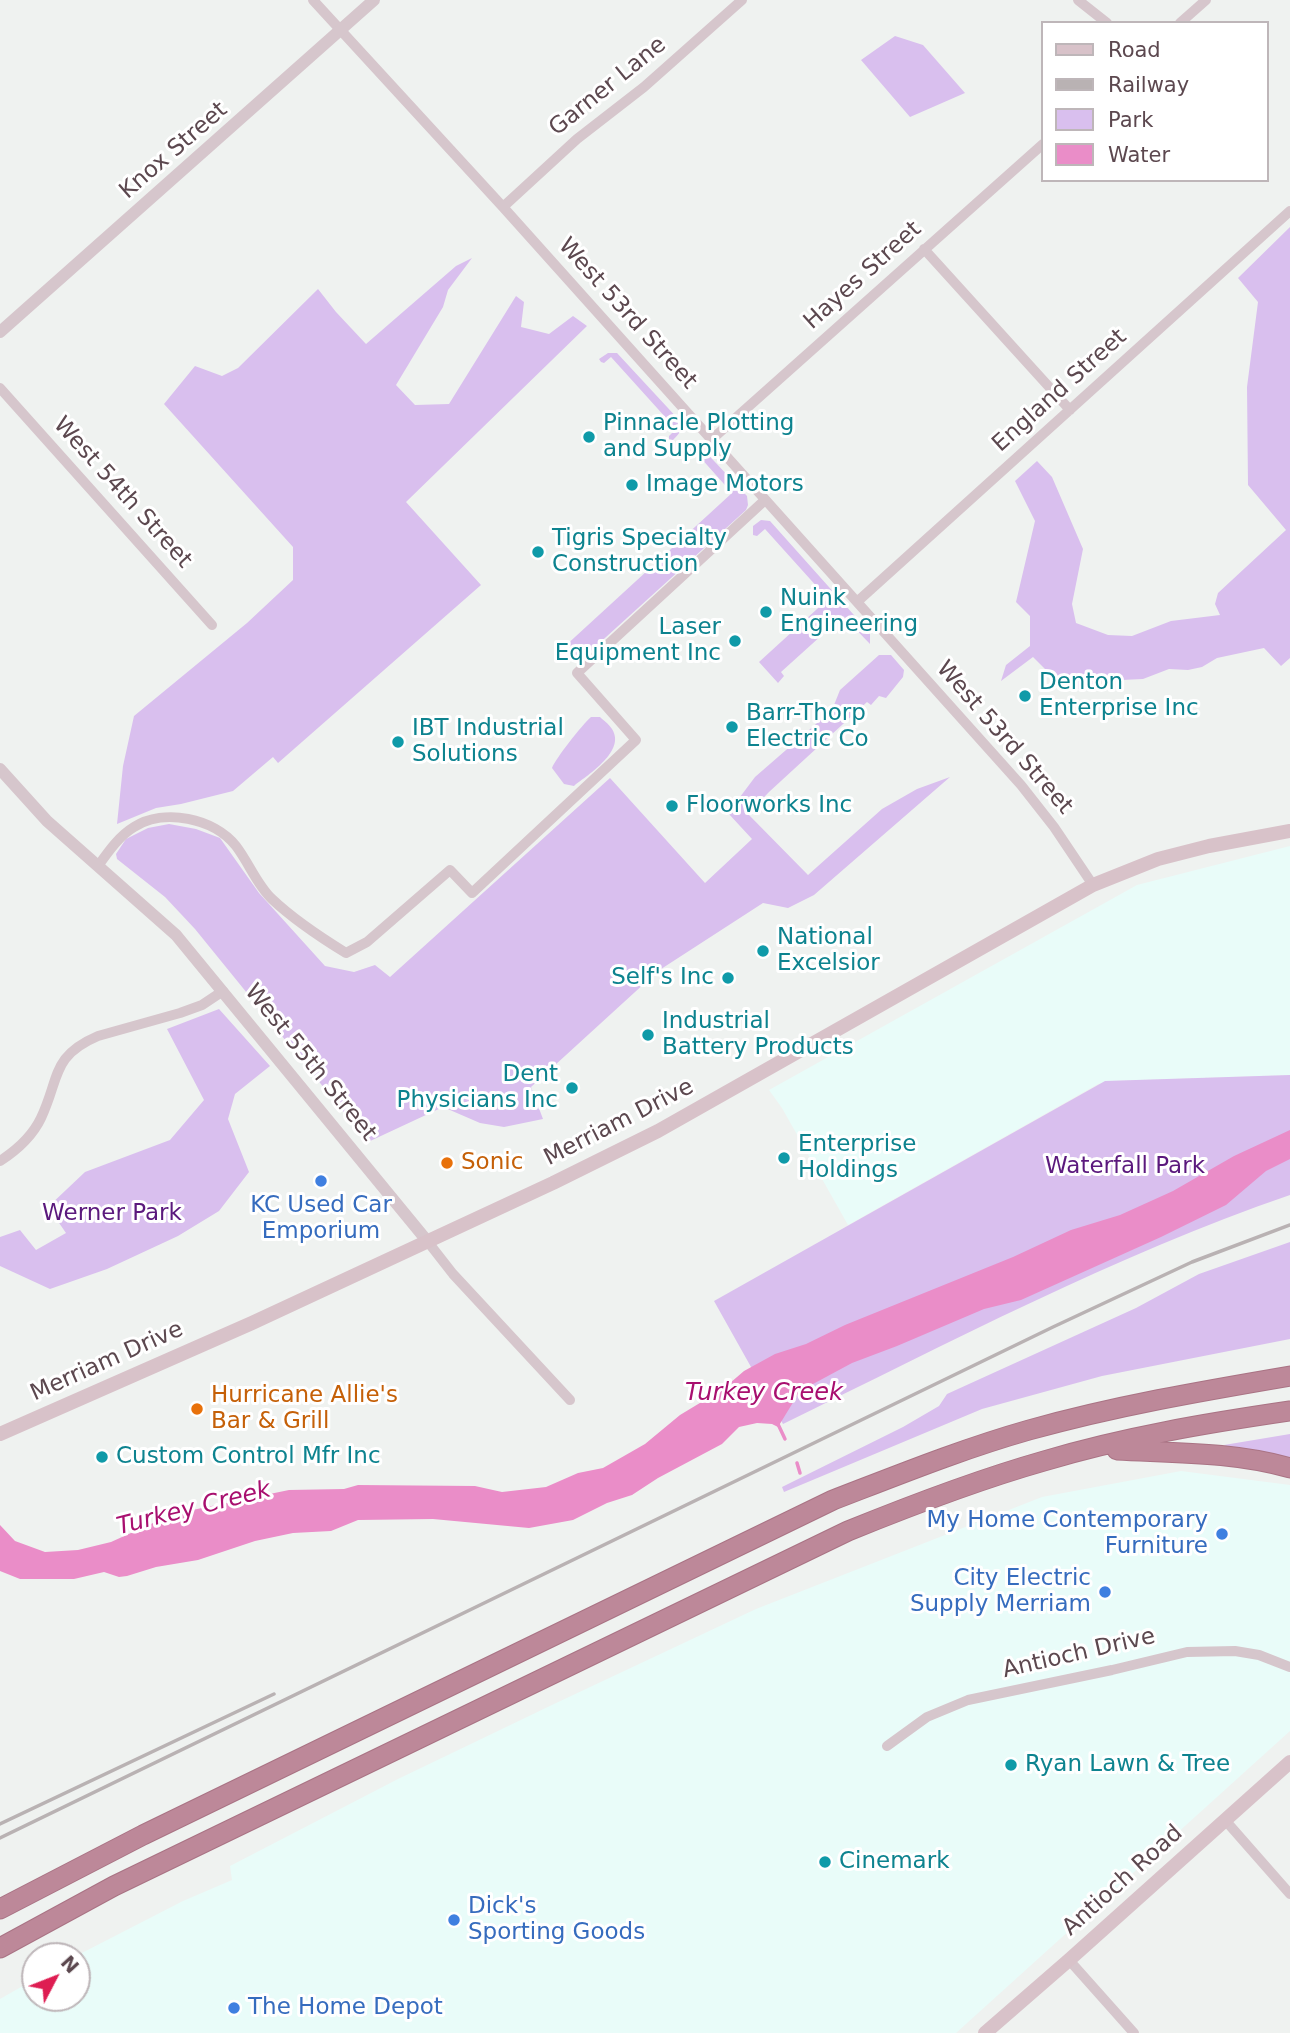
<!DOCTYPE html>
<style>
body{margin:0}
#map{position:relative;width:1290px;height:2033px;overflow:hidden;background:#eff2f0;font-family:"DejaVu Sans",sans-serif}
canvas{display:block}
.legend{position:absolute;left:1041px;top:21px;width:228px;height:161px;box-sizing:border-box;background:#fff;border:2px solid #beb6b9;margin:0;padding:9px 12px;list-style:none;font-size:21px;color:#5c484f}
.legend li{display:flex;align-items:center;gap:14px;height:35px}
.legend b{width:35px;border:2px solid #beb6b9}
.north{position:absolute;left:21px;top:1942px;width:70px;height:70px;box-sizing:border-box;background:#fff;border:2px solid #beb6b9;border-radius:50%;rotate:48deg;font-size:19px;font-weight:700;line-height:28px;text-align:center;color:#5c484f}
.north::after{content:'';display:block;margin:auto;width:24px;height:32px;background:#de1d52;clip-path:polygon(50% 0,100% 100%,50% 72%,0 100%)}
</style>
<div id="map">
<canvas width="1290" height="2033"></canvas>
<ul class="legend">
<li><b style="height:9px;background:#d8c2c9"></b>Road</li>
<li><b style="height:9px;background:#b9b2b3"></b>Railway</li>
<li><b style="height:19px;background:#d9bfee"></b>Park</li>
<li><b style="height:19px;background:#ea8dc8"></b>Water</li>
</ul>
<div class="north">N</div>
</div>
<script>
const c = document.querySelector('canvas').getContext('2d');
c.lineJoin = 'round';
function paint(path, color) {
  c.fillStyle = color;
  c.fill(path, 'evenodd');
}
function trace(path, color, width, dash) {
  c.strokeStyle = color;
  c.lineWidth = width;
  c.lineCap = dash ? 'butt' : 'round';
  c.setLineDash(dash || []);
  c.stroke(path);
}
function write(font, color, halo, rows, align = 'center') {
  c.font = font + ' "DejaVu Sans",sans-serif';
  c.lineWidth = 6;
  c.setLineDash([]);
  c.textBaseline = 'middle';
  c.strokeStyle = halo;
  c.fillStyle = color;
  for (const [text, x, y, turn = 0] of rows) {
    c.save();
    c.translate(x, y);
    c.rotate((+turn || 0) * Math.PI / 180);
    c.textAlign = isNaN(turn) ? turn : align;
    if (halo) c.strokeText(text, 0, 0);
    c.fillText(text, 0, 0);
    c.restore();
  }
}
paint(new Path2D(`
 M1290,846V1075L1111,1081L1098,1084L848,1225L782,1108L769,1090L1137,885Z
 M1181,1471L1290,1485V1731L956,2033H0V1999L35,1979V1998H77L76,1956L183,1901L232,1880L230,1866L398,1779L554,1704L756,1609L1042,1497Z`), '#e9fcf9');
paint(new Path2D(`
 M895,36L923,45L965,93L910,117L861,60Z
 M1290,227V658L1281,666L1264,648L1217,658L1202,667L1188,670L1169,669L1143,679L1100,681L1092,690L1064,688L1033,657L1001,681L1006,665L1030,646V616L1016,602L1035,521L1015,481L1037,461L1052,477L1083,549L1072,604L1076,623L1108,635L1132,636L1171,621L1220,615L1215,604L1218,593L1286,530L1248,485L1247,387L1258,302L1238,278Z
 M472,258L448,290L443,307L396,385L415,405L449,404L516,296L524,302L521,327L549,334L573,316L587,326L406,502L481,585L278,763L273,757L233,791L181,804L156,808L117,824L123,766L134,716L247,623L293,580V547L164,404L195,366L222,376L238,368L318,289L336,312L366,344L456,266Z
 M608,353H617L680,421C683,430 679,434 673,440L669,439V436L676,429L611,357L604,363L601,362L599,359Z
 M699,445L747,496L748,505L746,510L584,657H571L563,648L732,493L691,447Z
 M761,520L770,521L870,633V644L843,616L781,672L784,676L778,683L759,662L828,599L765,529L757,536L753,535V526Z
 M879,655H891L904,670L903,677L886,698L879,696L871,705L867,702L769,792L748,814L808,875L882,809L917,789L950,777L814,895L788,908L763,903L658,971L531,1087L543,1119L504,1127L480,1123L443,1107L368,1142L195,929L165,897L117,859L116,854L126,839L148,828L169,824L196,829L220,838L259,893L325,966L354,972L375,965L390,977L610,778L705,883L752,839L728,813L755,777L832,710L840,690Z
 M591,717H600C603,720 609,724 612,729C626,751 589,774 574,786L564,784L552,768C556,758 582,725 591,717Z
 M219,1009L270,1066L235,1094L228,1119L249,1172L219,1211L178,1236L107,1269L50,1289L0,1266V1237L20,1230L36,1250L66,1233L48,1207L85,1172L170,1140L204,1100L167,1029Z
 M1290,1075V1195C1115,1255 949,1343 783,1424L714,1301L1105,1081Z
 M1290,1242V1339L1102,1376L982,1409L784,1492L782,1487L903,1427L939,1406L947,1394L1136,1308L1199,1274Z
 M1290,1434V1457L1235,1451L1224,1445Z`), '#d9bfee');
paint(new Path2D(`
 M1290,1130V1159L1266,1171L1226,1205L1161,1237L1021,1300L984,1309L897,1346L852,1363L800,1391L778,1427L772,1424L757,1423L739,1427L722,1444L658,1478L632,1495L607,1503L573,1520L529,1528L433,1519L358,1520L331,1531L293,1533L255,1541L198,1560L156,1567L127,1576L119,1577L104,1572L74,1579H20L0,1571V1525L15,1541L45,1552L78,1550L111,1542L173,1514L289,1490L344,1489L358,1485L475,1486L502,1492L546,1487L578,1473L603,1468L645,1444L680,1415L723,1389L744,1371L775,1354L806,1344L845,1325L1013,1257L1071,1230L1120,1215L1173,1191L1234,1156Z`), '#ea8dc8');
trace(new Path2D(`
 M777,1422L785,1439
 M797,1463L800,1473`), '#ea8dc8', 3.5);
const motorway = new Path2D(`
 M1117,1450C1174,1453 1235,1452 1290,1468
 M0,1909L143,1835L833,1500C898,1475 962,1449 1029,1430C1115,1406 1202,1391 1290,1376
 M0,1948L114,1886L848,1531C912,1505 977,1480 1044,1461C1124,1437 1208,1423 1290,1411`);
trace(motorway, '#a97384', 21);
trace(new Path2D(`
 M313,0L503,207L1021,785L1054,827L1093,885
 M1078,0L1107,23
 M1180,23L1206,0
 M503,207L577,139L644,87L742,0
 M924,249L1070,410
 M0,388L212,625
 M711,440L1043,144
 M858,601L1290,211
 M98,866C108,852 119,836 134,827C164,808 214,818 236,846C249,863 257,885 272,899C294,920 320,937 346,953L367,942L450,870L472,893L636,740L577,673L765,500
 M0,1161C17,1150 32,1137 41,1118C60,1078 51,1056 98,1036L180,1013L202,1005L223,991
 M428,1242L453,1274L570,1400
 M887,1746L927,1717L968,1700L1112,1670L1187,1652L1235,1651L1259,1655L1290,1667
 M1225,1820L1290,1894
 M1069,1960L1134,2033`), '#d6c6cc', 10);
trace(new Path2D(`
 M0,332L374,0
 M0,769L47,821L176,935L428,1242`), '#d6c6cc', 12);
trace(new Path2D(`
 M0,1434L252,1323L553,1183L658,1131L1093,885L1158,859L1209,846L1290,831
 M985,2033L1069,1960L1290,1762`), '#d8c2c9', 14);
trace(motorway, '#bd8899', 19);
trace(new Path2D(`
 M0,1824L274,1694
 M0,1838L1053,1327L1192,1262L1290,1225`), '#b9b2b3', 3.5);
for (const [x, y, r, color] of [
 [589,437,7,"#0f9aa8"],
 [632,485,7,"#0f9aa8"],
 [538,552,7,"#0f9aa8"],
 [766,612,7,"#0f9aa8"],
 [735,641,7,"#0f9aa8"],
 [1025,696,7,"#0f9aa8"],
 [732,727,7,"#0f9aa8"],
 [398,742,7,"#0f9aa8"],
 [672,806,7,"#0f9aa8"],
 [763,951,7,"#0f9aa8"],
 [728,978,7,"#0f9aa8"],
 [648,1035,7,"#0f9aa8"],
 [572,1088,7,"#0f9aa8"],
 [784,1158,7,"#0f9aa8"],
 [447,1163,7,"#e8710a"],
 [321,1181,7,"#3f7fe0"],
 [197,1409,7,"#e8710a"],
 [102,1457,7,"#0f9aa8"],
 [1222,1534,7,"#3f7fe0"],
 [1105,1592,7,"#3f7fe0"],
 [1011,1765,7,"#0f9aa8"],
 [825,1862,7,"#0f9aa8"],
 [454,1920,7,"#3f7fe0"],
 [234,2008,7,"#3f7fe0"]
]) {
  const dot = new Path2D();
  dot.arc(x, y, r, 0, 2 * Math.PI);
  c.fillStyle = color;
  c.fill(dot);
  trace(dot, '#fff', 2.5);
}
write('23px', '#5c484f', '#fff', [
 ["Garner Lane",608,87,-39],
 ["Knox Street",174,151,-41],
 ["Hayes Street",863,276,-42],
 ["West 53rd Street",627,314,48],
 ["England Street",1060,391,-42],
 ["West 54th Street",122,493,48],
 ["West 53rd Street",1004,738,49],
 ["West 55th Street",310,1063,51],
 ["Merriam Drive",619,1123,-27],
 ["Merriam Drive",107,1362,-24],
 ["Antioch Drive",1079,1654,-13],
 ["Antioch Road",1123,1881,-42]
]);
write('23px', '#0d838f', '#fff', [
 ["Pinnacle Plotting",603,424],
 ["and Supply",603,450],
 ["Image Motors",646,485],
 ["Tigris Specialty",552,539],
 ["Construction",552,565],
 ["Nuink",780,599],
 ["Engineering",780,625],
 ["Laser",721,628,"right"],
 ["Equipment Inc",721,654,"right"],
 ["Denton",1039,683],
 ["Enterprise Inc",1039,709],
 ["Barr-Thorp",746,714],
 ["Electric Co",746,740],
 ["IBT Industrial",412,729],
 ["Solutions",412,755],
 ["Floorworks Inc",686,806],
 ["National",777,938],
 ["Excelsior",777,964],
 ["Self's Inc",714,978,"right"],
 ["Industrial",662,1022],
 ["Battery Products",662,1048],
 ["Dent",558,1075,"right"],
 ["Physicians Inc",558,1101,"right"],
 ["Enterprise",798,1145],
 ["Holdings",798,1171],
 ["Custom Control Mfr Inc",116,1457],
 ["Ryan Lawn & Tree",1025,1765],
 ["Cinemark",839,1862]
], 'left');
write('23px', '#c56008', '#fff', [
 ["Sonic",461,1163],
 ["Hurricane Allie's",211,1396],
 ["Bar & Grill",211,1422]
], 'left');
write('23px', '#5b197d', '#fff', [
 ["Waterfall Park",1125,1167],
 ["Werner Park",112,1214]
]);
write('23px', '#366cbe', '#fff', [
 ["KC Used Car",321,1206,"center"],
 ["Emporium",321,1232,"center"],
 ["My Home Contemporary",1208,1521],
 ["Furniture",1208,1547],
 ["City Electric",1091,1579],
 ["Supply Merriam",1091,1605],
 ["Dick's",468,1907,"left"],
 ["Sporting Goods",468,1933,"left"],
 ["The Home Depot",248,2008,"left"]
], 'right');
write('italic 24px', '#a80f6f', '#fff', [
 ["Turkey Creek",764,1394],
 ["Turkey Creek",194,1509,-14]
]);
</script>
